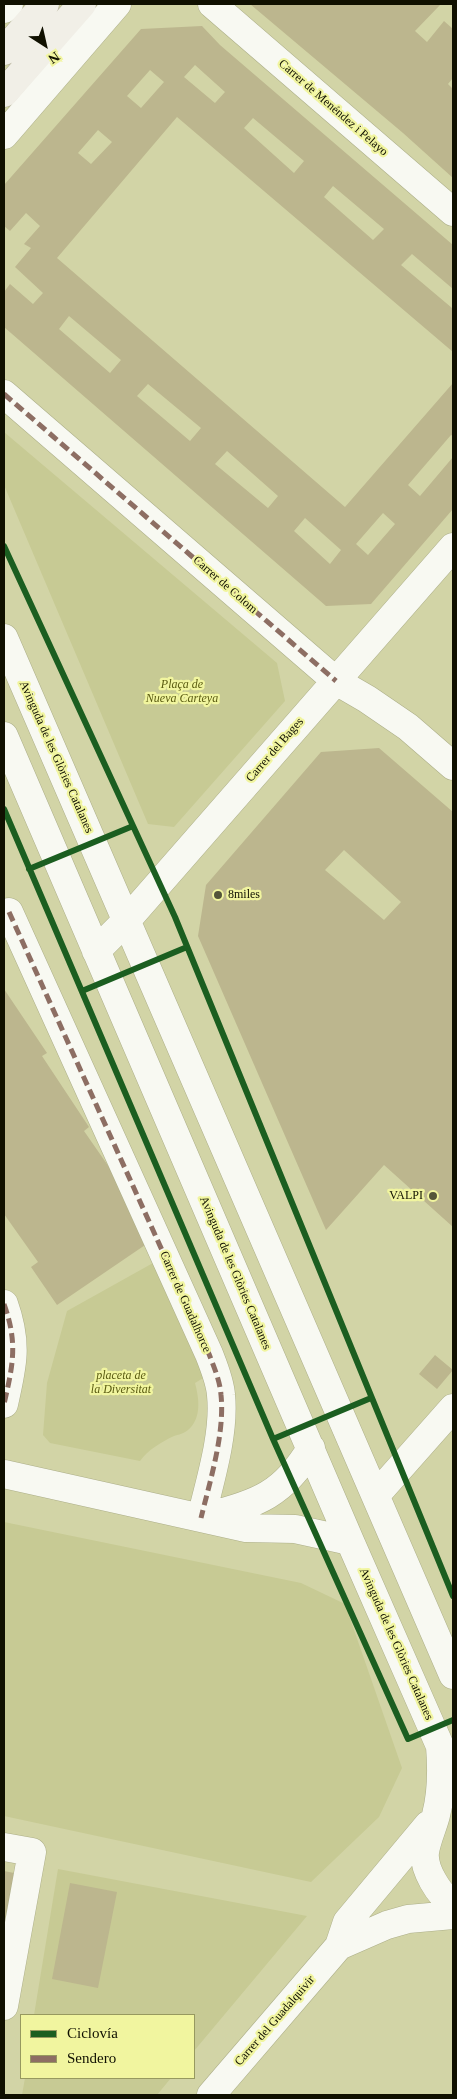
<!DOCTYPE html>
<meta charset="utf-8">
<style>
body{margin:0}
#map{position:relative;width:457px;height:2099px;overflow:hidden;background:#d2d4a6;font-family:"Times New Roman",serif}
canvas{display:block}
.frame{position:absolute;inset:0;border:5px solid #101000;pointer-events:none}
.legend{position:absolute;left:20px;top:2014px;width:175px;height:65px;box-sizing:border-box;background:#f1f59f;border:1px solid #97995f;margin:0;padding:6px 9px;list-style:none;font-size:15px;color:#101000}
.legend li{display:flex;align-items:center;gap:10px;height:25px}
.legend b{width:25px;border:1px solid #97995f}
.north{position:absolute;left:20px;top:20px;width:50px;height:50px;-webkit-text-stroke:4px #f1f59f;paint-order:stroke;rotate:145deg;font-size:14px;font-weight:700;line-height:20px;text-align:center;color:#101000}
.north::after{content:'';display:block;margin:auto;width:18px;height:22px;background:#101000;clip-path:polygon(50% 0,100% 100%,50% 72%,0 100%)}
</style>
<div id="map">
<canvas width="457" height="2099"></canvas>
<div class="frame"></div>
<ul class="legend">
<li><b style="height:6px;background:#1b5e20"></b>Ciclovía</li>
<li><b style="height:6px;background:#8d6e63"></b>Sendero</li>
</ul>
<div class="north">N</div>
</div>
<script>
const c = document.querySelector('canvas').getContext('2d');
c.lineJoin = 'round';
function paint(path, color) {
  c.fillStyle = color;
  c.fill(path, 'evenodd');
}
function trace(path, color, width, dash) {
  c.strokeStyle = color;
  c.lineWidth = width;
  c.lineCap = dash ? 'butt' : 'round';
  c.setLineDash(dash || []);
  c.stroke(path);
}
function write(font, color, halo, rows, align = 'center') {
  c.font = font + ' "Times New Roman",serif';
  c.lineWidth = 4.5;
  c.setLineDash([]);
  c.textBaseline = 'middle';
  c.strokeStyle = halo;
  c.fillStyle = color;
  for (const [text, x, y, turn = 0] of rows) {
    c.save();
    c.translate(x, y);
    c.rotate((+turn || 0) * Math.PI / 180);
    c.textAlign = isNaN(turn) ? turn : align;
    if (halo) c.strokeText(text, 0, 0);
    c.fillText(text, 0, 0);
    c.restore();
  }
}
paint(new Path2D(`
 M4,432L277,663L285,701L174,827L148,824L4,485Z
 M153,1263L208,1375L195,1383C199,1398 202,1418 188,1430C185,1433 178,1435 174,1436C161,1442 148,1450 140,1461L50,1443L43,1435L47,1383L67,1311Z
 M4,1522L301,1583L345,1604L402,1768L379,1817L311,1882L4,1816Z
 M58,1869L307,1916L194,2051V2015H34Z
 M25,2078H171L157,2095H22Z`), '#c7ca94');
paint(new Path2D(`
 M250,4H441L415,31L427,42L444,21L453,29V78L448,84L453,89V178L403,133Z
 M202,26L220,45L453,245V289L412,254L401,265L452,308L453,306V352L177,117L57,258L345,507L453,383V436L451,435L408,485L420,496L453,457V509L371,604L326,606L4,327V292L10,284L33,304L43,293L15,267L31,248L24,244L40,226L26,213L10,231L4,226V185L141,29ZM195,65L225,92L215,103L184,77ZM150,70L164,82L141,108L127,96ZM253,118L304,161L294,173L244,128ZM98,130L112,142L91,164L78,153ZM333,186L384,229L373,240L324,197ZM69,316L121,360L110,373L59,329ZM148,384L201,428L190,441L137,396ZM227,451L278,496L268,508L215,464ZM383,513L395,524L368,555L356,544ZM305,518L341,550L330,564L294,531Z
 M379,748L453,812V1227L384,1165L326,1230L198,936L206,885L321,752ZM344,850L401,902L384,920L325,870Z
 M4,989L47,1053L42,1056L89,1127L84,1131L109,1167L151,1241L57,1305L31,1267L38,1262L4,1214Z
 M435,1355L453,1370L437,1389L419,1374Z
 M4,1871L14,1873L5,1922H4Z
 M70,1883L117,1892L98,1988L52,1979Z`), '#bcb68e');
const street = new Path2D(`
 M212,4L453,212
 M4,9L9,4
 M4,135L117,4
 M4,394L336,681L367,699L408,727L453,766
 M4,638L453,1675
 M4,736L350,1541L440,1746C442,1770 442,1792 436,1815C433,1827 427,1839 425,1852C423,1869 439,1895 453,1904
 M9,912L209,1354C214,1367 220,1381 221,1395C225,1433 210,1481 201,1518
 M96,951L127,920L453,547
 M4,1304C18,1343 13,1365 4,1404
 M4,1474L246,1528L295,1529L350,1541
 M376,1495L453,1408
 M208,1516C257,1504 284,1494 311,1448
 M4,1847L32,1852L4,2006
 M339,1946L387,1925L408,1919L453,1915
 M211,2095L339,1946L347,1922L428,1825`);
const primary = new Path2D(`
 M4,51L45,4
 M4,93L82,4`);
trace(street, '#acae88', 29);
trace(primary, '#b0ac93', 29);
trace(street, '#f8f9f2', 28);
trace(primary, '#f1efe7', 28);
trace(new Path2D(`
 M4,394L336,681
 M9,912L209,1354C214,1367 220,1381 221,1395C225,1433 210,1481 201,1518
 M4,1304C18,1343 13,1365 4,1404`), '#8d6e63', 5, [10, 5]);
trace(new Path2D(`
 M4,546L175,917L453,1596
 M4,809L273,1439L408,1739L453,1720
 M29,869L133,826
 M82,991L187,947
 M273,1439L371,1398`), '#1b5e20', 6);
for (const [x, y, r, color] of [
 [218,895,5,"#54553a"],
 [433,1196,5,"#54553a"]
]) {
  const dot = new Path2D();
  dot.arc(x, y, r, 0, 2 * Math.PI);
  c.fillStyle = color;
  c.fill(dot);
  trace(dot, '#f1f59f', 2);
}
write('12px', '#101000', '#f1f59f', [
 ["Carrer de Menéndez i Pelayo",333,108,41],
 ["Carrer de Colom",225,585,41],
 ["Carrer del Bages",275,750,-49],
 ["Avinguda de les Glòries Catalanes",56,757,66],
 ["Avinguda de les Glòries Catalanes",235,1273,67],
 ["Carrer de Guadalhorce",185,1302,66],
 ["Avinguda de les Glòries Catalanes",396,1644,66],
 ["Carrer del Guadalquivir",275,2021,-49]
]);
write('italic 12px', '#5a5b11', '#f1f59f', [
 ["Plaça de",182,685],
 ["Nueva Carteya",182,699],
 ["placeta de",121,1376],
 ["la Diversitat",121,1390]
]);
write('12px', '#101000', '#f1f59f', [
 ["8miles",228,895],
 ["VALPI",423,1196,"right"]
], 'left');
</script>
